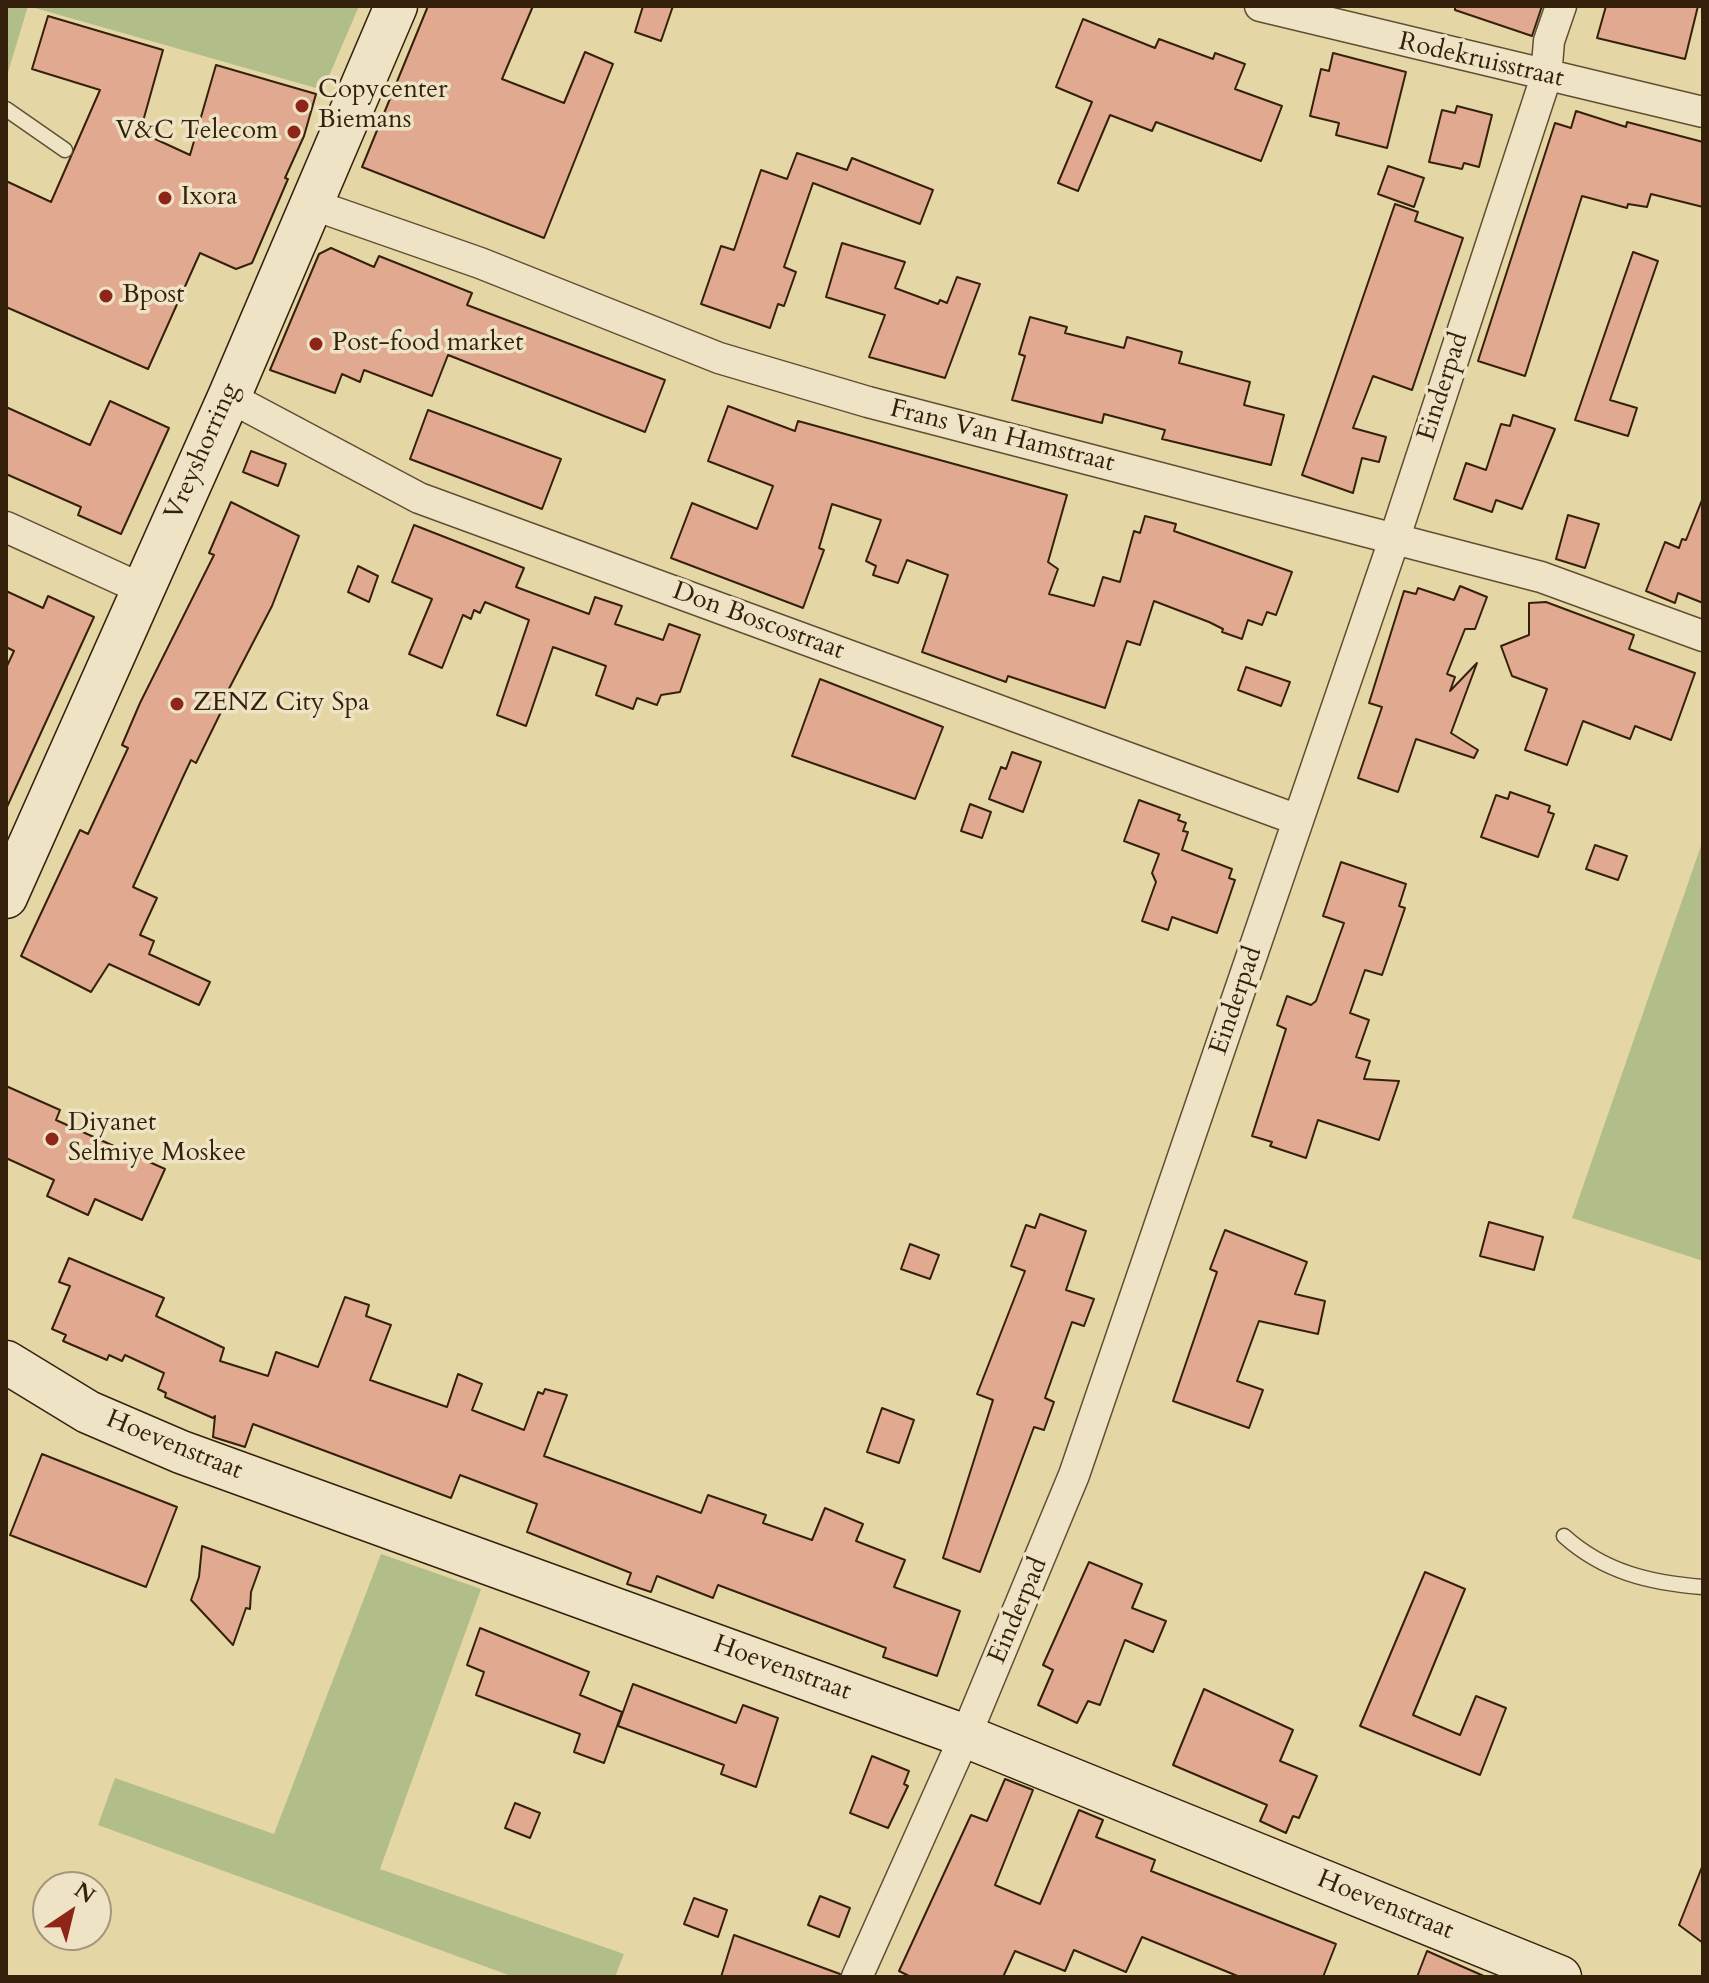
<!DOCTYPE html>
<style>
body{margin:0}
#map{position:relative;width:1709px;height:1983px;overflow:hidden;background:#e5d6a6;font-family:Cardo,serif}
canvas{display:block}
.frame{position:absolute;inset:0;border:8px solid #35210b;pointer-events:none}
.north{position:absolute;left:32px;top:1871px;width:80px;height:80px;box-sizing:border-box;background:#eee4c5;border:2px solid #a4967b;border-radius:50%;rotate:35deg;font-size:22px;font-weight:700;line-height:32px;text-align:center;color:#35210b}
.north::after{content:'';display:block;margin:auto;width:28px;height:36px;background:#8f2418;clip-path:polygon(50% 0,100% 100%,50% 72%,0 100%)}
</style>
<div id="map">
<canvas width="1709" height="1983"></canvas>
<div class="frame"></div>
<div class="north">N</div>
</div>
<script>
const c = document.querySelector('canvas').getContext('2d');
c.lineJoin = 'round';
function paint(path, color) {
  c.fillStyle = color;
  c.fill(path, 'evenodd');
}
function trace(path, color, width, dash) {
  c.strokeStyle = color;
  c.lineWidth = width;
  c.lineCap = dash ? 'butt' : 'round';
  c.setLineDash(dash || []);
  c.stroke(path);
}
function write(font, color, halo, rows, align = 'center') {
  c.font = font + ' Cardo,serif';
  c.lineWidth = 7;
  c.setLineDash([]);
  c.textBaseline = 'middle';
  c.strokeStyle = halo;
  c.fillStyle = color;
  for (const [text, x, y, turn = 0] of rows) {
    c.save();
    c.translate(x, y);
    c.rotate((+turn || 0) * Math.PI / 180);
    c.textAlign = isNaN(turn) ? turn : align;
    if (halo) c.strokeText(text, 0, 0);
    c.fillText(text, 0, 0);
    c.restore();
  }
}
paint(new Path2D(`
 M6,6H359L323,90L28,6L6,79Z
 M1703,840V1261L1572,1218Z
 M381,1554L481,1589L380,1869L624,1954L615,1977H514L98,1825L115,1778L274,1834Z`), '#b2be89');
const building = new Path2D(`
 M428,6H533L502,79L564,103L585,52L613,64L544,238L362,167Z
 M643,6H673L661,41L635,32Z
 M1455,6H1542L1532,36L1455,10Z
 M1606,6H1698L1685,59L1597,38Z
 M48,16L163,50L140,132L190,155L216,65L316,94L304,136L285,178L288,179L252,263L236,269L200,253L148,369L6,307V181L51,202L100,90L32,69Z
 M1083,19L1155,48L1159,39L1213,59L1215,53L1245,64L1235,89L1282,106L1261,161L1156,122L1152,131L1110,115L1078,191L1058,183L1092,102L1056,87Z
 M1333,53L1406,72L1387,148L1336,135L1339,123L1310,116L1321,69L1329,71Z
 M1457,106L1492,115L1479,167L1464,163L1462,169L1429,162L1442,110L1455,113Z
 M1576,111L1626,127L1627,122L1703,142V207L1651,194L1647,207L1628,204L1627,208L1582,196L1525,376L1478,361L1555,123L1571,128Z
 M797,153L847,170L852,158L933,190L920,224L813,183L784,267L796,272L784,306L778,304L770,328L701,304L721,246L734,250L761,170L787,179Z
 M1388,166L1424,178L1414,207L1378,194Z
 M1395,204L1418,212L1415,221L1463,238L1412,390L1373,376L1353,428L1386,437L1379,462L1362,458L1353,493L1302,475Z
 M842,243L905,262L895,288L938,304L940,300L947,303L957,277L980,284L945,378L869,357L885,315L826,297Z
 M331,248L374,267L379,256L472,293L467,305L665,380L645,432L448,355L432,396L364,370L360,382L342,374L335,393L270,370L319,254Z
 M1633,252L1658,261L1610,400L1637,408L1628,436L1575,420Z
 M1030,317L1067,327L1065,333L1124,348L1127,337L1182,352L1179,363L1250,382L1244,405L1284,415L1271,465L1162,439L1165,430L1104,414L1102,423L1012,400L1025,356L1019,354Z
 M110,401L169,428L121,534L78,515L81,507L6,474V407L90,445Z
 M728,406L795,431L798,421L1067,495L1048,562L1058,569L1049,594L1094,606L1103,577L1120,582L1134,531L1140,533L1145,516L1176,524L1174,531L1292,572L1276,615L1267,612L1262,625L1248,620L1242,639L1222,632L1223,629L1209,622L1154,601L1140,645L1127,641L1105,708L1008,676L1006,682L922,652L948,575L907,560L898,583L873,575L876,566L866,561L881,520L832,504L819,548L824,550L803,608L671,558L692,503L757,529L773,486L708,461Z
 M428,410L561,459L542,509L410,459Z
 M1513,415L1555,429L1522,509L1496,500L1492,512L1454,499L1466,463L1486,470L1501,424L1510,426Z
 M251,451L286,464L278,486L243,472Z
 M1702,500L1703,603L1678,593L1675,603L1646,591L1665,542L1679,548L1682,539L1686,540Z
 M231,502L299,536L272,606L219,708L222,710L196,763L191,760L183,777L133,887L157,898L140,935L154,941L149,954L210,982L199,1005L109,964L91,992L21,956L80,830L88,834L128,748L122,745L140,703L214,555L209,553Z
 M1568,515L1599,524L1585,568L1556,559Z
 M414,525L524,568L516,587L589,614L595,597L622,606L615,624L663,640L669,624L700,635L680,692L661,695L657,705L637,698L633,709L596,695L606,666L553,647L526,726L497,715L529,620L485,602L480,613L474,610L471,619L463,615L442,668L409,654L432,599L392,582Z
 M358,566L378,576L369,602L348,592Z
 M1460,586L1487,597L1475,629H1465L1447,674L1455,677L1450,691L1477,663L1451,733L1478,750L1474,758L1416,739L1398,792L1358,778L1382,707L1369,703L1404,591L1416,594L1418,588L1454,600Z
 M6,591L43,608L48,596L94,617L6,809V668L14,651L6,647Z
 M1546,602L1634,635L1629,649L1695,673L1671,740L1635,726L1630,739L1583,721L1567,765L1525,750L1547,689L1512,676L1501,646L1529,635V603Z
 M1246,667L1290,682L1281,706L1238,690Z
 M820,679L943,727L915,799L792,756Z
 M1012,752L1041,762L1023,812L989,799L1001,767L1006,769Z
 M1510,792L1550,806L1548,812L1554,814L1538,857L1481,837L1496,795L1508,799Z
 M1139,800L1180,815L1178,820L1186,823L1183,831L1188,832L1182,850L1232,869L1229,878L1235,880L1217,933L1172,917L1168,930L1142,921L1156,882L1152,873L1159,854L1124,841Z
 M970,804L991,812L982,838L961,831Z
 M1595,845L1627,856L1618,880L1586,869Z
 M1341,862L1406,884L1399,906L1405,908L1382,975L1365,970L1350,1013L1369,1020L1356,1057L1370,1061L1364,1079L1399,1081L1379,1140L1318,1120L1306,1158L1270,1146L1272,1142L1252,1136L1286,1029L1277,1025L1287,996L1311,1005L1316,1001L1344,923L1323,916Z
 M6,1086L60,1110L56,1120L165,1169L142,1220L95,1199L88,1215L47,1196L54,1180L6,1158Z
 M1040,1214L1086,1231L1066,1290L1094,1299L1084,1326L1072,1322L1045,1398L1054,1402L1044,1430L1034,1427L980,1572L943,1558L993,1400L977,1394L1025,1271L1011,1266L1026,1225L1035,1228Z
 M1489,1222L1543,1237L1534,1270L1480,1256Z
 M1225,1230L1307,1262L1295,1294L1325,1301L1318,1334L1259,1321L1237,1381L1263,1390L1249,1428L1173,1401L1217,1272L1210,1269Z
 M910,1244L939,1255L930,1279L901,1269Z
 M69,1258L164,1298L156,1316L224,1348L220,1361L268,1376L276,1352L318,1367L345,1297L369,1305L366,1316L391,1325L370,1380L447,1407L458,1374L482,1384L472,1410L524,1430L538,1392L543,1394L545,1389L567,1395L544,1456L701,1513L708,1495L766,1515L763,1523L812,1540L825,1508L863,1524L856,1541L905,1560L894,1587L960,1611L937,1676L883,1657L886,1648L718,1585L713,1598L657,1576L651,1592L627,1584L631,1573L527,1532L537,1504L460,1475L451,1498L253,1424L245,1447L213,1437L215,1416L213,1418L165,1397L166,1393L158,1389L164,1373L125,1355L122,1361L109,1355L107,1360L63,1341L66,1335L52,1329L70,1286L59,1282Z
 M882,1408L914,1420L899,1463L867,1452Z
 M42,1454L177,1507L146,1587L10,1535Z
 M202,1546L260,1567L251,1592L250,1609L246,1608L233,1645L191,1600L199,1577Z
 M1089,1562L1142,1584L1132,1608L1166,1621L1153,1652L1125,1640L1100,1705L1088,1701L1077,1723L1038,1705L1053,1670L1043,1665Z
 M1425,1572L1465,1589L1413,1715L1460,1735L1476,1696L1506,1708L1480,1775L1360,1726Z
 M480,1628L589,1672L580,1695L622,1712L604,1763L574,1752L580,1734L476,1695L484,1672L467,1665Z
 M633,1684L736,1723L743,1705L778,1718L756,1787L721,1774L724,1765L618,1726Z
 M1204,1689L1293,1730L1280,1761L1317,1776L1299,1818L1293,1816L1286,1833L1260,1821L1267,1805L1173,1765Z
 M872,1756L909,1771L904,1784L908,1786L888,1828L850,1813Z
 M1005,1779L1033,1790L995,1885L1040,1904L1079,1810L1103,1820L1096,1837L1155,1860L1151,1871L1336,1944L1323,1977H1240L1142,1937L1126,1972L1074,1950L1065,1971L1015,1951L1003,1977H911L899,1971L971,1815L987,1821Z
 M515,1803L540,1813L530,1838L505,1828Z
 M1702,1867H1703V1943L1679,1925Z
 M820,1896L850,1908L839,1937L808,1925Z
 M694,1898L727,1910L718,1937L684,1924Z
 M734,1935L840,1974L839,1977H721Z
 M1427,1951L1486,1977H1417Z`);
paint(building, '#e0a990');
trace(building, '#35210b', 2);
const lane = new Path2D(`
 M6,109L65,150
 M1564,1536C1604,1572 1650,1583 1703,1587`);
const street = new Path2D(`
 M1260,6L1703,112
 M311,204L480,263L719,358L868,402L1541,577L1703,636
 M229,397L419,498L1298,820
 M6,527L142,589
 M857,1977L973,1718L1074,1475L1394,540L1546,77L1549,41L1561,6`);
const secondary = new Path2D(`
 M6,897L229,397L396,6
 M6,1362L88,1412L181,1452L965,1736L1560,1977`);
trace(lane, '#614e32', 17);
trace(street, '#614e32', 33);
trace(secondary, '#35210b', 45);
trace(lane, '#eee4c5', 14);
trace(street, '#eee4c5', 30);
trace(secondary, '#eee4c5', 42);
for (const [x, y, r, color] of [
 [302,106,8,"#8f2418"],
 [294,132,8,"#8f2418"],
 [165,198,8,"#8f2418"],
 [106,296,8,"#8f2418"],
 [316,344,8,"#8f2418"],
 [177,704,8,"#8f2418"],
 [52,1139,8,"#8f2418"]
]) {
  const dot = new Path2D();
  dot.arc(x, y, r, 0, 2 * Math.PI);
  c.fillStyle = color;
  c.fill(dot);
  trace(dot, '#eee4c5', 3);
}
write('26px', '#35210b', '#eee4c5', [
 ["Rodekruisstraat",1481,61,13],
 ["Einderpad",1444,387,-72],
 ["Frans Van Hamstraat",1002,437,14],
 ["Vreyshorring",203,452,-66],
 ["Don Boscostraat",758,622,20],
 ["Einderpad",1237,1001,-71],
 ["Hoevenstraat",174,1446,22],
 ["Einderpad",1019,1611,-67],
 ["Hoevenstraat",782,1669,20],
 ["Hoevenstraat",1385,1906,22]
]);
write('26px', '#35210b', '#eee4c5', [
 ["Copycenter",318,91],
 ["Biemans",318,121],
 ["V&C Telecom",278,132,"right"],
 ["Ixora",181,198],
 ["Bpost",122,296],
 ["Post-food market",332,344],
 ["ZENZ City Spa",193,704],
 ["Diyanet",68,1124],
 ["Selmiye Moskee",68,1154]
], 'left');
</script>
